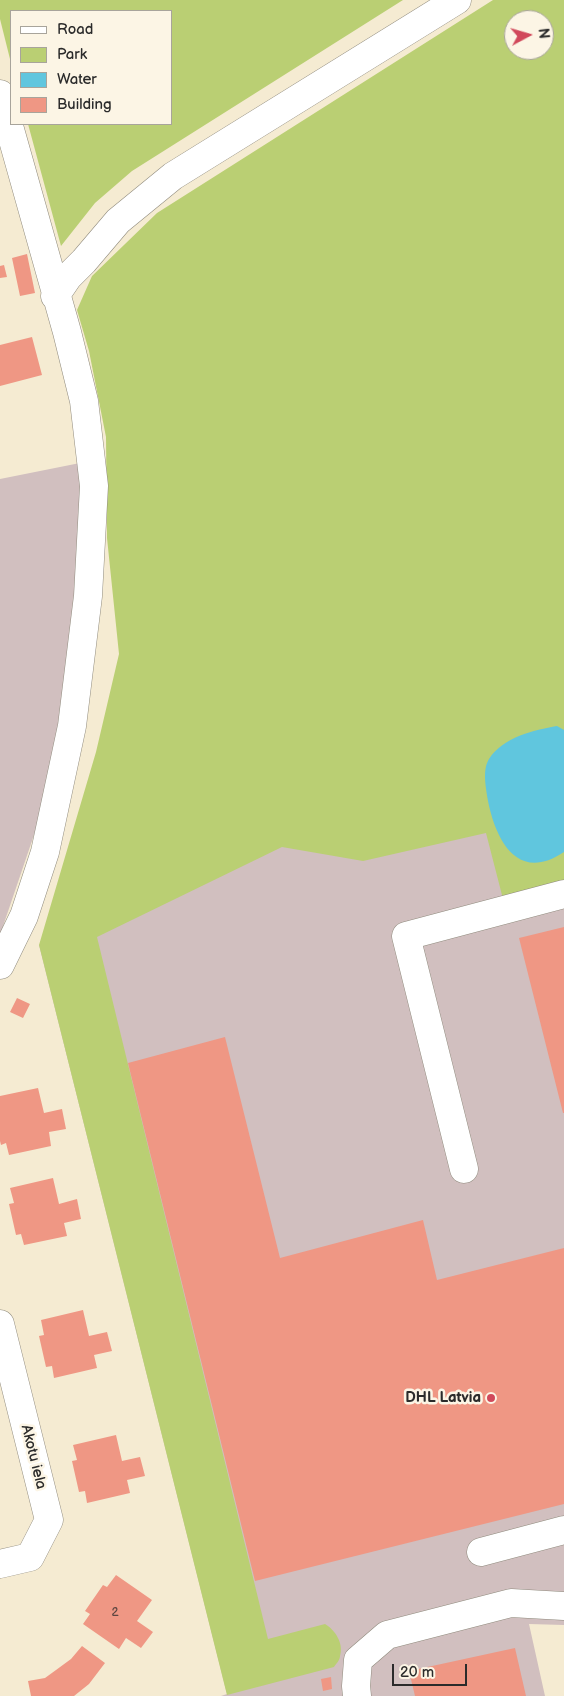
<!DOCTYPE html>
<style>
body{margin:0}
#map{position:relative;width:564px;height:1696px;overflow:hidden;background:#f5ebd2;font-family:"Balsamiq Sans",sans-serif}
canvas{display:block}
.legend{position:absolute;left:10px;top:10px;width:162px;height:115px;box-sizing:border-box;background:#fcf5e5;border:1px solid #a8a49b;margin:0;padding:6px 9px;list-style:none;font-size:15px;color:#2b2b2b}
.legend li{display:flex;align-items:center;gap:10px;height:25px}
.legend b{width:25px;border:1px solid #a8a49b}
.north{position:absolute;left:504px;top:10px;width:50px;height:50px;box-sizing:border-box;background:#fcf5e5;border:1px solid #a8a49b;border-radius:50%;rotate:84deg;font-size:14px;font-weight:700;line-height:20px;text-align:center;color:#2b2b2b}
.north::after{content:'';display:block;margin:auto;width:18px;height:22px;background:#d1495b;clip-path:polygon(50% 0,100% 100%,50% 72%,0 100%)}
.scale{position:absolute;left:392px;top:1664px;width:75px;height:22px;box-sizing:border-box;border:2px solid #2b2b2b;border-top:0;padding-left:6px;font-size:15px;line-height:18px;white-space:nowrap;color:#2b2b2b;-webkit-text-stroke:4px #fcf5e5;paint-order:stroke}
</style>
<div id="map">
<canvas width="564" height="1696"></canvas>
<ul class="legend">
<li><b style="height:6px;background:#fff"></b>Road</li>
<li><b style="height:14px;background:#bacf73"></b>Park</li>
<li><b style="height:14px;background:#60c6de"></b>Water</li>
<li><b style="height:14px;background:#ef9784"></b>Building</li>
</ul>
<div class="north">N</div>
<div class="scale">20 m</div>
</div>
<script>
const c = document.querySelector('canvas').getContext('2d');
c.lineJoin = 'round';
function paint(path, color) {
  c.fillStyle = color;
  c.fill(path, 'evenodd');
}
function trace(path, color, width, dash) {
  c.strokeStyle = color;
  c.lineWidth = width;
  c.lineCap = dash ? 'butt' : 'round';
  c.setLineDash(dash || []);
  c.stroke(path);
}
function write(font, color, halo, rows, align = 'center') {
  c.font = font + ' "Balsamiq Sans",sans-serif';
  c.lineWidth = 5;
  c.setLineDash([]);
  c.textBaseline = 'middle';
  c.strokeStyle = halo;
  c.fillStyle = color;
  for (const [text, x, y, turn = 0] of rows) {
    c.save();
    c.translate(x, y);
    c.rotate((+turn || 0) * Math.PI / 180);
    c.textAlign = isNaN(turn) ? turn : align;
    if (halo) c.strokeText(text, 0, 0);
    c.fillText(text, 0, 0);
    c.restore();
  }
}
paint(new Path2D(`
 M85,462L79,594L53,779L0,935V479Z
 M564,685V1625L529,1624L545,1696H221L227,1694L39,945Z`), '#d1bfbf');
paint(new Path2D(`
 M0,0H403L132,171L95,203L61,246L28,124H171V11H11V63L0,19Z
 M493,0H564V880L503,899L486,833L363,861L282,847L97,937L268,1639L325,1624C335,1630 344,1643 340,1656C340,1660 336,1664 334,1667L227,1695L39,945L96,752L119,654L107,538L106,437L89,351L77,310L92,276L157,213ZM514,20H544V50H514Z`), '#bacf73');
paint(new Path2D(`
 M557,726L564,730V852C518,883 496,841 488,801C486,788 482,770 489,759C503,737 534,730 557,726Z`), '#60c6de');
paint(new Path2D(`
 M27,254L35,293L20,296L12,258Z
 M4,265L7,277L0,278V266Z
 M32,337L42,375L0,386V345Z
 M564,927V1113H563L519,938Z
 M17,998L30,1004L23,1018L10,1012Z
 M225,1037L280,1258L423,1220L437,1280L564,1248V1504L255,1581L128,1063Z
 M38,1088L44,1113L62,1109L66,1129L49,1132L51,1146L9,1155L6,1143L1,1145L0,1141V1096Z
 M53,1178L59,1204L77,1199L81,1219L64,1223L67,1236L24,1245L21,1234L16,1235L9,1204L14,1203L10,1188Z
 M83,1310L89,1336L107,1332L112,1351L94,1355L97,1368L54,1378L52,1366L46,1367L39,1336L44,1335L41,1320Z
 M116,1435L122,1461L140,1457L145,1476L127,1480L130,1493L87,1503L85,1491L79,1492L72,1461L77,1460L73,1445Z
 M116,1575L152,1600L137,1621L153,1632L141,1648L126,1638L119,1649L83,1624L90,1614L85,1611L103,1585L107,1587Z
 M82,1646L105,1663L89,1684L74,1696H31L28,1681L45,1678L56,1670L71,1659Z
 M515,1648L526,1696H415L409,1671Z
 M331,1677L332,1689L323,1691L321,1679Z`), '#ef9784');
const minor = new Path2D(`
 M0,94L67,332L84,401L94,486L88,596L72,726L45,852L24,916L0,965
 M55,296L68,277L84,261L118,221L173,176L457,0
 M464,1169L406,936L564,894
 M0,1324L49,1520L30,1557L0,1564
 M481,1552L564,1530
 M357,1696L356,1686L358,1660L387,1635L511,1603L564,1606`);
trace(minor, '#908b7e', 29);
trace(minor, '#fff', 28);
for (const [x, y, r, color] of [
 [491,1398,5,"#d1495b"]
]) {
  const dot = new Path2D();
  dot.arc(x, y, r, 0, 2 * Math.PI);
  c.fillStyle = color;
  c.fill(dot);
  trace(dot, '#fcf5e5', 2);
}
write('12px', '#5c4641', null, [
 ["2",115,1613]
]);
write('bold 15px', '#2b2b2b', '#fcf5e5', [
 ["DHL Latvia",481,1398]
], 'right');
write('15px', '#2b2b2b', '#fcf5e5', [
 ["Akotu iela",33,1457,76]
]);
</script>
